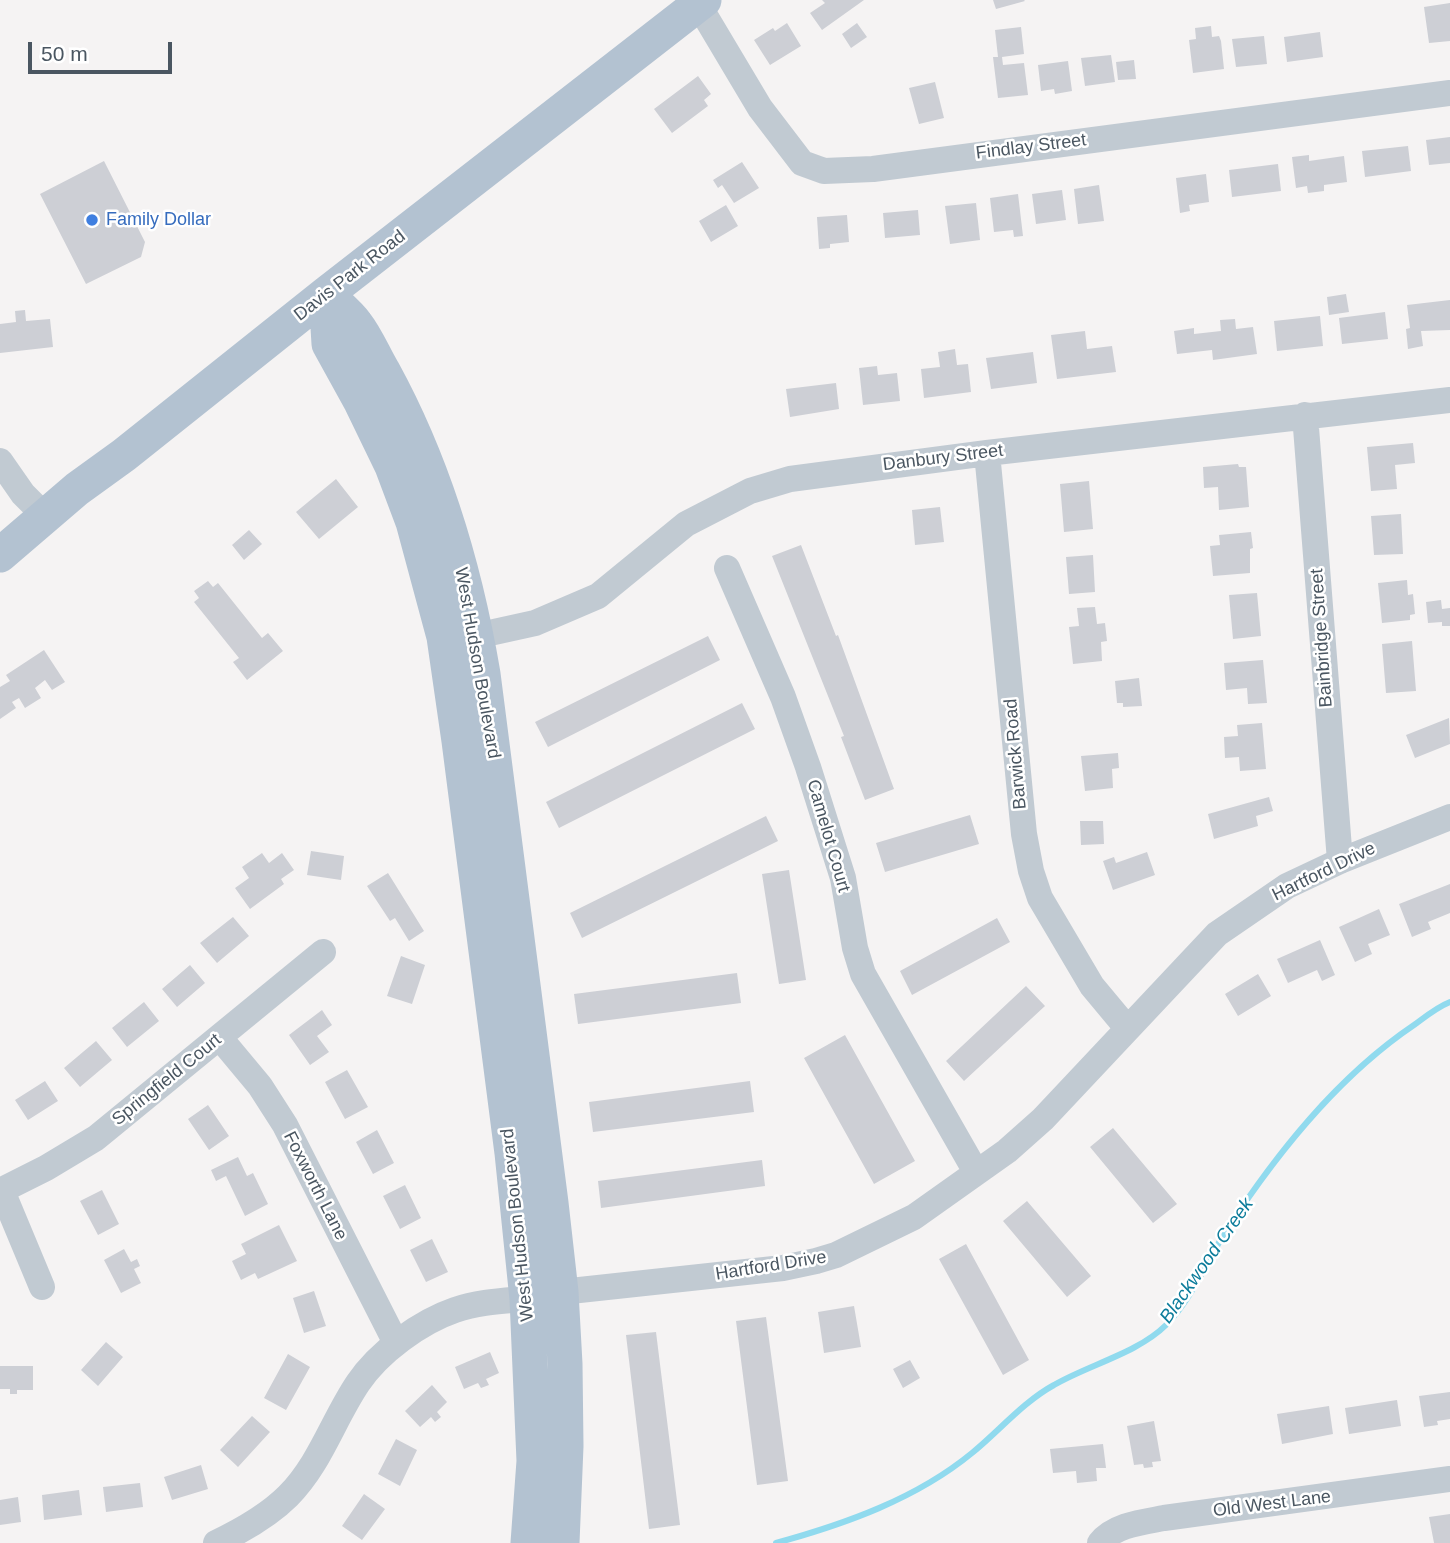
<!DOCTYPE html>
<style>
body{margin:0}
#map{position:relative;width:1450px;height:1543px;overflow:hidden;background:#f5f3f3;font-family:Helvetica,sans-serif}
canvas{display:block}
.scale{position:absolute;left:28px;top:42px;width:144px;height:32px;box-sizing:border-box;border:4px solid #4a5661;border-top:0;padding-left:9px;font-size:21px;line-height:24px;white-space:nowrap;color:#4a5661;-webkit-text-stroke:5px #fff;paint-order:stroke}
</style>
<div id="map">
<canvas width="1450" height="1543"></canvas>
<div class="scale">50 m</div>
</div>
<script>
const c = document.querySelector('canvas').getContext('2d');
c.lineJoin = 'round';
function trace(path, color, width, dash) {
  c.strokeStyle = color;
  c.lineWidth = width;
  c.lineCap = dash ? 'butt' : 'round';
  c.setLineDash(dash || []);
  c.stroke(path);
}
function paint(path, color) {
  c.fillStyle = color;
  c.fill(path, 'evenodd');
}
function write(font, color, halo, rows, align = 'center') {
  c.font = font + ' Helvetica,sans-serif';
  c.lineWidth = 5;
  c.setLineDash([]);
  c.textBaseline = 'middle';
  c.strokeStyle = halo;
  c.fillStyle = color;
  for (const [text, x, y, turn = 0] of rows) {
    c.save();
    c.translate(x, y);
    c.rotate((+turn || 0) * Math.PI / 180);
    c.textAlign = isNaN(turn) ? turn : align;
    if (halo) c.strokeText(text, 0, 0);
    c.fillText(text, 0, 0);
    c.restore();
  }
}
trace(new Path2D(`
 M776,1543C845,1524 916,1499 972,1453C999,1431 1023,1402 1054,1385C1088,1365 1138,1353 1166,1325C1192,1299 1206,1262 1226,1231C1276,1154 1337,1077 1414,1025C1425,1017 1437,1007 1450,1002`), '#90daee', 6);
paint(new Path2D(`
 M822,0H864L822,30L810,13L825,3Z
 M993,0H1024L1025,1L996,9Z
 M1450,3V41L1429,43L1424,7Z
 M787,23L801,46L770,65L754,40L773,28L775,31Z
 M857,23L867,37L851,48L842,34Z
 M1211,26L1212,37L1219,36L1221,41L1224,69L1193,73L1189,40L1196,39L1195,28Z
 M1021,27L1024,54L1002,57L1003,65L1024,63L1028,95L998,98L993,57H998L995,30Z
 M1320,32L1323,57L1287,62L1284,37Z
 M1264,36L1267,64L1236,67L1232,39Z
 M1111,55L1115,82L1085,86L1081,58Z
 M1134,60L1136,79L1118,80L1116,62Z
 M1068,61L1072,91L1055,94L1054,89L1041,91L1038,65Z
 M698,76L711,94L704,100L708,106L672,133L654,109Z
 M935,82L944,118L919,124L909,88Z
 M1450,137V163L1429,165L1426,140Z
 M1408,146L1411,171L1365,177L1362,151Z
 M1309,155V161L1344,156L1347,182L1324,185V191L1308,193L1307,186L1296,188L1292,157Z
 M104,161L145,242L141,257L86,284L40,194Z
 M742,162L759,188L734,203L722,185L718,188L713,180Z
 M1278,164L1281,191L1232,197L1229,170Z
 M1206,174L1209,202L1189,205L1190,211L1180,213L1176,178Z
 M1099,185L1104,221L1078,224L1074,189Z
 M1062,190L1066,220L1036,224L1032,194Z
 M1018,194L1023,236L1014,237L1013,230L994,232L990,198Z
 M976,203L980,240L950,244L945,206Z
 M726,205L738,226L711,242L699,221Z
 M918,210L920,235L885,238L883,213Z
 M847,215L849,242L830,244V248L819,249L817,217Z
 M1346,294L1349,312L1329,315L1327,297Z
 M1450,300V330L1421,331L1423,346L1408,349L1406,329L1410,328L1407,305Z
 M25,310L26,321L50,319L53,347L0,353V324L16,322L15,311Z
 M1385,312L1388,339L1342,344L1339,318Z
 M1320,316L1323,346L1277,351L1274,321Z
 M1235,319L1236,329L1253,327L1257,354L1213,360L1212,350L1177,354L1174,331L1194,328V334L1221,331L1220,320Z
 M1085,331L1087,349L1112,346L1116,372L1057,379L1051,335Z
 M955,349L957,365L968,364L971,392L924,398L921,369L940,367L938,352Z
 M1033,352L1037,383L991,389L986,358Z
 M877,366L878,375L897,373L900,401L863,405L859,368Z
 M836,383L839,409L790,417L786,389Z
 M1413,443L1415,463L1395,465L1397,489L1371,491L1367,447Z
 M1238,464L1239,467H1246L1249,507L1219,510L1218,487L1204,488L1203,467Z
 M336,479L358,507L319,539L296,512Z
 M1089,481L1093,529L1064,532L1060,484Z
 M940,507L944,542L915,545L912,510Z
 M1401,514L1403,554L1374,555L1371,516Z
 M249,530L262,544L244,560L232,545Z
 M1251,532L1253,548L1250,549V573L1213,576L1210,546L1220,545L1219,535Z
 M801,545L836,636L838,635L894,789L865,800L841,737L844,736L772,556Z
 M1093,555L1095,592L1069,594L1066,557Z
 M1407,580L1408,595L1413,594L1415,614L1410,615V620L1382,623L1378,583Z
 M208,581L213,587L218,583L262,638L268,633L283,651L247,680L233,662L239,658L194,602L199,598L194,591Z
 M1257,593L1261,636L1233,639L1229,595Z
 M1441,600L1442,609L1450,608V626H1442V622L1428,623L1426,602Z
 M1095,607L1097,624L1105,623L1107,641L1101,642L1102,661L1073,664L1069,627L1079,626L1077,608Z
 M708,636L720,660L548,747L535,722Z
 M1412,641L1416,691L1386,693L1382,644Z
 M44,650L65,682L52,690L45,680L35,688L41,698L25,708L19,698L12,702L16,708L0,719V687L10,681L6,675Z
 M1263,660L1267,703L1248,704L1247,688L1226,690L1224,663Z
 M1139,678L1142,706L1123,707V703H1117L1115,681Z
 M742,703L755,729L559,828L546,802Z
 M1449,718L1450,744L1415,758L1406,735Z
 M1262,723L1266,769L1240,771L1239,757L1225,758L1224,737L1238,736L1237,725Z
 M1118,753L1119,768L1112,769L1113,788L1085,791L1081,756Z
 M1269,797L1273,811L1256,816L1258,826L1214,839L1208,814Z
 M970,815L979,844L885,872L876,843Z
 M766,816L778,841L582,938L570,913Z
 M1080,821H1103L1104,844L1081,845Z
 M311,851L344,856L341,880L307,875Z
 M1147,852L1155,875L1113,890L1103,861L1114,857L1116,863Z
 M262,853L269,863L282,853L294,870L281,879L284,884L250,909L235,888L249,878L242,867Z
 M789,870L806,980L779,984L762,874Z
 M388,873L424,931L409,941L395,918L390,921L367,886Z
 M1450,884V913L1428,922L1431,929L1412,937L1399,904Z
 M1379,909L1390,935L1368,944L1372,954L1355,962L1339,927Z
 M233,917L249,936L217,963L200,943Z
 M997,918L1010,942L912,995L900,971Z
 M1320,940L1335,975L1322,981L1317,970L1288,983L1277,959Z
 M401,956L425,965L412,1004L387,996Z
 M190,965L205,983L177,1007L162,989Z
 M737,973L741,1003L578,1024L574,994Z
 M1258,974L1271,996L1238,1016L1225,994Z
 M1026,986L1045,1006L964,1081L946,1061Z
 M144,1002L159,1021L127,1047L112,1028Z
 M322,1010L332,1025L317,1036L329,1052L310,1065L289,1035Z
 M845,1035L915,1161L874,1184L804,1058Z
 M96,1041L112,1060L80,1087L64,1068Z
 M347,1070L368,1107L345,1119L325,1082Z
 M45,1081L58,1101L28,1120L15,1100Z
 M750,1081L754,1112L593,1132L589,1102Z
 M208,1105L229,1136L209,1150L188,1119Z
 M1113,1128L1177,1204L1153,1223L1090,1147Z
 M377,1130L394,1163L373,1174L356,1142Z
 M238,1157L247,1176L253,1173L268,1204L245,1216L226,1176L216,1181L211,1170Z
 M762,1160L765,1186L601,1208L598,1181Z
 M405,1185L421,1218L400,1229L383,1196Z
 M102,1190L119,1224L98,1235L80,1201Z
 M1027,1201L1091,1276L1067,1297L1003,1221Z
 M279,1225L297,1261L258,1279L255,1273L241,1280L232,1261L246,1254L241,1244Z
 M432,1239L448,1272L426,1282L410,1250Z
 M966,1244L1029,1360L1003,1375L939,1259Z
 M124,1249L131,1262L137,1259L140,1266L134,1269L141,1283L121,1293L104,1260Z
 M314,1291L326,1326L304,1333L293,1298Z
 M854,1306L861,1347L824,1353L818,1312Z
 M766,1317L788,1481L757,1485L736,1321Z
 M656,1332L680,1525L649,1529L626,1335Z
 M106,1342L123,1357L98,1386L81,1370Z
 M490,1352L499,1373L486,1379L489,1385L481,1388L478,1383L464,1389L455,1367Z
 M288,1354L310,1367L286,1410L264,1398Z
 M910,1360L920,1378L903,1388L893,1369Z
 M0,1366H33V1390H17V1394H10V1389H0Z
 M432,1385L447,1402L437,1412L441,1417L435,1422L431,1417L420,1427L405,1411Z
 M1450,1392V1419L1437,1421L1438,1425L1424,1427L1419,1396Z
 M1397,1400L1401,1426L1349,1434L1345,1408Z
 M1329,1406L1333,1434L1282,1444L1277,1414Z
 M252,1416L270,1432L238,1467L220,1450Z
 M1154,1421L1161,1461L1152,1462L1153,1467L1144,1468L1143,1464L1134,1465L1127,1426Z
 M396,1439L417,1450L400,1486L378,1474Z
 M1103,1444L1106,1468H1096L1097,1481L1077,1483L1076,1471L1053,1473L1050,1449Z
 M201,1465L208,1489L172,1500L164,1477Z
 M140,1483L143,1507L106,1512L103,1487Z
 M79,1490L82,1515L44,1520L42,1495Z
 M364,1494L385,1509L362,1540L342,1526Z
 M18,1497L21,1522L0,1525V1500Z
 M1450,1514V1543H1434L1429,1517Z`), '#cdcfd5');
trace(new Path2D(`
 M698,4L760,108L802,163L824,171L873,169L1450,93
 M1305,415L1340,861
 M987,453L1024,834L1031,871L1040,898L1092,986L1127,1028
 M0,461L23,494L46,517
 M727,568L783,697L808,767L843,878L855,948L863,974L976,1172
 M476,636L535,623L598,596L686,524L750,491L790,479L987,453L1450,400
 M220,1038L260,1086L285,1125L396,1343
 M0,1191L46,1168L96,1138L323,952
 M2,1191L42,1287
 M216,1543C241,1531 268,1516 288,1496C320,1464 333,1420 358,1383C379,1352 420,1322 455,1310C478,1302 501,1301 524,1299C536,1298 549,1295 561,1292L783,1268L816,1261L836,1255L914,1217L1007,1151L1043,1119L1217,934L1287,886L1340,861L1450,817
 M1100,1543C1114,1525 1143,1522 1164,1518L1450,1479`), '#c1cad2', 26);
trace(new Path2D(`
 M326,294C336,304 348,313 356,324C367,338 374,356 383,371C435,466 465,568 483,674L551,1203L561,1292L565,1364L566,1446L562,1543
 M326,294L329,344L361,402L392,466L413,522L444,637L459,741L512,1153L527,1299L534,1461L528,1543
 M0,555L77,489L124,455L326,294L704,0`), '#b3c2d1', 35);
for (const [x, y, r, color] of [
 [92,220,7,"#3f7fe0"]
]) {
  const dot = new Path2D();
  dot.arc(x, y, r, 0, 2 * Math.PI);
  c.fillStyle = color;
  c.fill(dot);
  trace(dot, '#fff', 2.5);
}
write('18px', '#4a5661', '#fff', [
 ["Findlay Street",1031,147,-7],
 ["Davis Park Road",350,276,-38],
 ["Danbury Street",943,458,-7],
 ["Bainbridge Street",1322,638,-94],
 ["West Hudson Boulevard",477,663,80],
 ["Barwick Road",1016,754,-95],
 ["Camelot Court",828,836,74],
 ["Hartford Drive",1324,872,-26],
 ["Springfield Court",167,1080,-39],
 ["Foxworth Lane",315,1186,63],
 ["West Hudson Boulevard",518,1225,-96],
 ["Hartford Drive",771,1266,-9],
 ["Old West Lane",1272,1504,-7]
]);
write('18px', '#366cbe', '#fff', [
 ["Family Dollar",106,220]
], 'left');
write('italic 19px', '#0c7c9b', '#fff', [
 ["Blackwood Creek",1207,1261,-55]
]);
</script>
